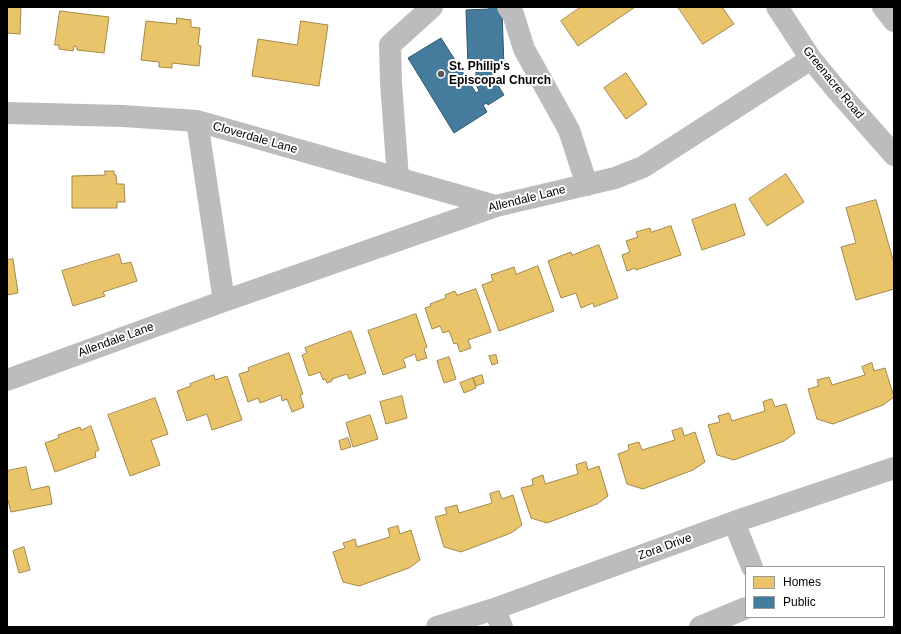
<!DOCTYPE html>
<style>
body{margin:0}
#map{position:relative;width:901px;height:634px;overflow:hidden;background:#fff;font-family:Helvetica,sans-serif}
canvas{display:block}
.frame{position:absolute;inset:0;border:8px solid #000;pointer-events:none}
.legend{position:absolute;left:745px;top:566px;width:140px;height:52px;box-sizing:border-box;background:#fff;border:1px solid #999;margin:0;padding:5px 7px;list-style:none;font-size:12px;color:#000}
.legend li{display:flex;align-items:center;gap:8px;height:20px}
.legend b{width:20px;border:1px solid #999}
</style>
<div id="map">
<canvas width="901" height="634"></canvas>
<div class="frame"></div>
<ul class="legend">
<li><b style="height:11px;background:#e9c46a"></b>Homes</li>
<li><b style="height:11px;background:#457b9d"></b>Public</li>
</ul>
</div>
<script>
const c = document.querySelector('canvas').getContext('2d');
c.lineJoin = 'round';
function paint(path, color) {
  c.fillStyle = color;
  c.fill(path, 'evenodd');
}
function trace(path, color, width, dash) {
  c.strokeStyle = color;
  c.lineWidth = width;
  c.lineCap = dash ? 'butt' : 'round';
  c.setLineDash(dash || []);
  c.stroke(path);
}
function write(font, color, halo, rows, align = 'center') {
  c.font = font + ' Helvetica,sans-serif';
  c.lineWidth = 4;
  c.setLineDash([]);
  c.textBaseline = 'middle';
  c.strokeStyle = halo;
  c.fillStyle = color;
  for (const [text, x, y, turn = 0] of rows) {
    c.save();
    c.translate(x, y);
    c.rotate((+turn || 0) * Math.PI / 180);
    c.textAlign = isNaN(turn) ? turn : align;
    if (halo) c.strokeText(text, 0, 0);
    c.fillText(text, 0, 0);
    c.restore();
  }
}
const homes = new Path2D(`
 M7,7H21L20,34L7,33Z
 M581,7H635L578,46L561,21Z
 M678,7H722L734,24L703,44Z
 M60,11L109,17L104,53L77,50V47L74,46L73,51L59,49V45H55Z
 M177,18L191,20V27L200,28L198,45L201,46L199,66L172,63V68L159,67V62L141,60L146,21L176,24Z
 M301,21L328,25L319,86L252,76L258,39L297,45Z
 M626,73L647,104L626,119L604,88Z
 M105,171H114V175H116L117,184H124L125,202H117V208H72V176L105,175Z
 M786,174L804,202L767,226L749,199Z
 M876,200L894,263V289L856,300L841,247L856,243L846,208Z
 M735,204L745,235L702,250L692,220Z
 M671,226L681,255L636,270L635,268L627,271L622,255L630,252L626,241L638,237L636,232L650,228L651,232Z
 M599,245L618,298L594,307L593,303L581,308L576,293L561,298L548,261L571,252L572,255Z
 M119,254L122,264L131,262L137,281L103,292L105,296L73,306L62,271Z
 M13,259L18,293L7,295V260Z
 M538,266L554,311L499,331L482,285L493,281L491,275L514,267L516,274Z
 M476,289L491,332L468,340L471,348L460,352L457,343L454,344L449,331L443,333L440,326L432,329L425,308L431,306L430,304L446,298L445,295L455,291L457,295Z
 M416,314L427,347L424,349L427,358L417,361L415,354L403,359L406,367L383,375L368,331Z
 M351,331L366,373L349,379L347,374L332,379V381L327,383L325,379L323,380L320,372L309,376L302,355L307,353L305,348Z
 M289,353L303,394L300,395L304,407L292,412L287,399L282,401L281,395L260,403L258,398L248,402L239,374L249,371L248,368Z
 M496,355L498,363L492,365L489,356Z
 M449,357L456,379L444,383L437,361Z
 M872,363L874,371L885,368L894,397L883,405L833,424L817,419L808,389L819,386L817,380L829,377L832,385L865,375L862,367Z
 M214,375L215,380L227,376L242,420L212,430L207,414L187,421L177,391L191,386L190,384Z
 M482,375L484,383L476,386L473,378Z
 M473,378L476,388L464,393L460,383Z
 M402,396L407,418L386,424L380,402Z
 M155,398L168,434L151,440L160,465L130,476L108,415Z
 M772,399L775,407L786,404L795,433L784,441L734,460L717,455L708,425L720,422L718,416L729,413L732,421L765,411L763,402Z
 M370,415L378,439L353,447L346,423Z
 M91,426L99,450L95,452L96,457L55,472L45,443L59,438L58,435L80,427L81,430Z
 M682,428L684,436L695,432L705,462L693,470L643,489L627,484L618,454L629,450L628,445L639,442L642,450L675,440L672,431Z
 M348,438L351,447L341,450L339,441Z
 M586,462L588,470L599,466L608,496L597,504L547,523L531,518L521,488L533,485L532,479L543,475L545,484L578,474L576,465Z
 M26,467L31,490L49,486L52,504L11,512L8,500H7V471Z
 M499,491L502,499L513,495L522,525L511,533L461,552L444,547L435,517L447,514L445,508L457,505L459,513L492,503L490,494Z
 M398,526L400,534L411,530L420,560L409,568L359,586L343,582L333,552L345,548L343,543L355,539L357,547L390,537L388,529Z
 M24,547L30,570L19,573L13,551Z`);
paint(homes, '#e9c46a');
trace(homes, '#a3894a', 1);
const public = new Path2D(`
 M489,7H497V9H502L504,67L493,68V80L494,79L504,95L488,105L487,103L483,105L487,112L454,133L408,58L441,38L476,93L479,91L476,84V68H468L466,10L489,9Z`);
paint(public, '#457b9d');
trace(public, '#30566e', 1);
trace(new Path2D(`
 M508,7L513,14L524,49L569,130L587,185
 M777,7L811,59L835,88L894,155
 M883,7L894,21
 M7,113L123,116L197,121L496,206
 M197,121L224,301
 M398,178L391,83L390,45L432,7
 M7,380L224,301L496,206L615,178L643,167L811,59
 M734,522L752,567
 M494,609L502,627
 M437,627L494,609L734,522L894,468
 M700,627L746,608`), '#bcbcbc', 22);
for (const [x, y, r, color] of [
 [441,74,4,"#595959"]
]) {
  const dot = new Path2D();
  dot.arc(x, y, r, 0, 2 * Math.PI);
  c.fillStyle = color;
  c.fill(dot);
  trace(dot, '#fff', 1.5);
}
write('bold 12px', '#000', '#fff', [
 ["St. Philip's",449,67],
 ["Episcopal Church",449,81]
], 'left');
write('12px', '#000', '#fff', [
 ["Greenacre Road",833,83,51],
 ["Cloverdale Lane",255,138,16],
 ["Allendale Lane",527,199,-14],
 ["Allendale Lane",116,340,-20],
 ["Zora Drive",665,547,-20]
]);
</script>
